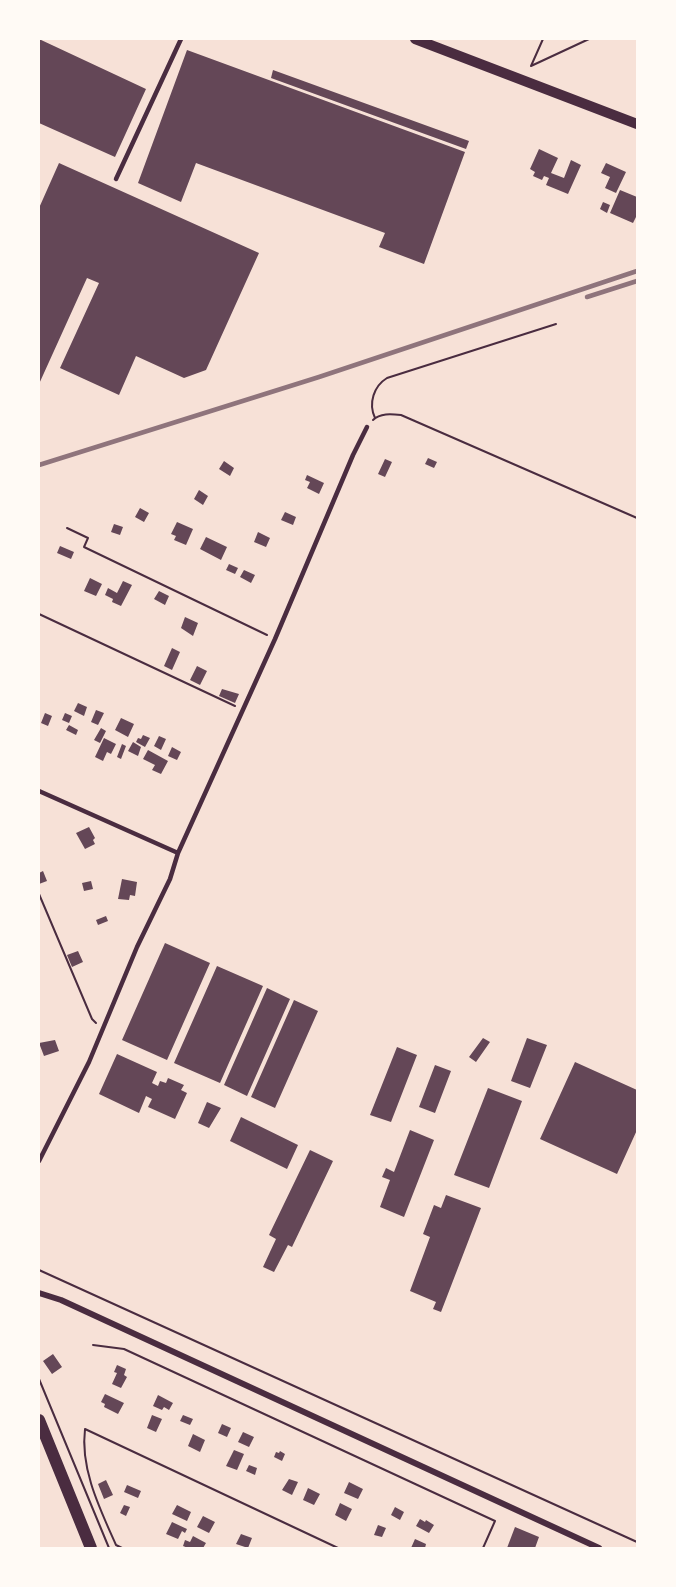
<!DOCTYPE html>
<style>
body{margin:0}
#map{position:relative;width:676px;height:1587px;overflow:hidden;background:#f7e1d7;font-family:Cabin,sans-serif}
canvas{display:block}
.frame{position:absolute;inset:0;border:40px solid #fffaf5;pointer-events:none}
</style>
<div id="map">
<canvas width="676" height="1587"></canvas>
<div class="frame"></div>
</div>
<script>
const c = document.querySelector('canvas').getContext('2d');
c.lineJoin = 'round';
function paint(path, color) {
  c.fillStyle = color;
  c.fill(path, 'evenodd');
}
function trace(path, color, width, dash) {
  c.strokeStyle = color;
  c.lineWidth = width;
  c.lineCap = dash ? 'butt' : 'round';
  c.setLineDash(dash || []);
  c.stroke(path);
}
paint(new Path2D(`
 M39,39L146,89L115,157L39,123Z
 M187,50L465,152L424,264L379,247L385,233L196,163L181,202L138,183Z
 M273,70L469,141L466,149L271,78Z
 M539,149L558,158L551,173L564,178L571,160L581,165L568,194L546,185L549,178L544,176L542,180L533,176L535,172L530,169Z
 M59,163L259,253L206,370L184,378L136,356L119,395L60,368L99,283L87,278L39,384V208Z
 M606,163L626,172L616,193L605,188L610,177L601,173Z
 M620,190L637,197V215L633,223L610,213Z
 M603,202L610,205L607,213L600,209Z
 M428,458L437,462L434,468L425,464Z
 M385,459L392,462L385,477L378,474Z
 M224,461L234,468L230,476L219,469Z
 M307,475L324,483L319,494L307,488L310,482L305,480Z
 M199,490L208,496L203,505L194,499Z
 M140,508L149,513L144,522L135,517Z
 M285,512L296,517L293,525L281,520Z
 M177,522L193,529L186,545L174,540L176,536L171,534Z
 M114,524L123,527L120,535L111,532Z
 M258,532L270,538L266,547L254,542Z
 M206,537L227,547L221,560L200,549Z
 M60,546L74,552L71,559L57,553Z
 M229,564L238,568L235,574L226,570Z
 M244,570L255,575L251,583L240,577Z
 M90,578L102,584L96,596L84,591Z
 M123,581L132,585L121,606L112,602L113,599L105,595L108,588L117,593Z
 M159,591L169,596L165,605L154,599Z
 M185,617L198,623L193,636L181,628Z
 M172,648L180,652L172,670L164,666Z
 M197,666L207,671L200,685L190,680Z
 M222,689L239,694L235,703L219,696Z
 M78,703L87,707L84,716L74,711Z
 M96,710L104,713L98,725L91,722Z
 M45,713L52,716L48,726L41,723Z
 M65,713L72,716L69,723L62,720Z
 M121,718L134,724L128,737L115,730Z
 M69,725L78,730L76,735L66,730Z
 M101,728L106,731L100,743L94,740Z
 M143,735L150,738L145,747L136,742L138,738L141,739Z
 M159,736L166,739L161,750L154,746Z
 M104,738L116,744L111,754L107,752L103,761L95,757Z
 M133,742L141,747L138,756L128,751Z
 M122,744L126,746L121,759L117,757Z
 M172,747L181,752L177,760L168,756Z
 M148,750L168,761L161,774L152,770L155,765L143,759Z
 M89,827L95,838L93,840L95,844L85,849L76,833Z
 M43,871L47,881L39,884V873Z
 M122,879L137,882L135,896L130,895L129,900L118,899Z
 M91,881L93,889L84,891L82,883Z
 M106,916L108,921L98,925L96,920Z
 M165,943L210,963L167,1060L122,1040Z
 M78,951L83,962L72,967L67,955Z
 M217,966L263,986L220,1083L174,1063Z
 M267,988L290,999L247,1096L224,1085Z
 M294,1000L318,1011L275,1108L251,1097Z
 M483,1038L490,1042L476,1062L469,1057Z
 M527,1038L547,1045L530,1088L511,1081Z
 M55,1040L59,1051L44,1056L39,1043Z
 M397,1047L417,1055L391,1122L370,1115Z
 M117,1054L157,1072L152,1083L158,1086L160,1081L166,1083L168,1078L184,1085L181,1090L187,1093L175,1119L148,1107L152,1099L146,1096L139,1113L99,1094Z
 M575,1062L637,1090V1130L617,1174L540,1139Z
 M435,1065L451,1071L435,1113L419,1107Z
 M488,1088L522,1101L489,1188L454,1175Z
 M207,1102L221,1108L209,1128L198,1123Z
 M241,1117L298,1145L287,1169L230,1141Z
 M410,1130L434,1140L404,1217L380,1207L390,1180L382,1177L386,1168L394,1172Z
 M310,1150L333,1161L292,1247L288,1245L274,1272L263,1267L276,1239L269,1235Z
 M446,1195L481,1208L441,1312L433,1309L436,1302L410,1291L430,1237L423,1234L434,1205L441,1208Z
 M53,1354L62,1367L52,1374L43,1361Z
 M117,1365L126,1369L124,1375L127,1377L121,1388L112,1384L117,1373L114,1372Z
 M105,1394L124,1403L118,1414L104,1407L105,1404L101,1402Z
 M158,1395L173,1403L169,1410L164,1407L162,1410L153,1406Z
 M152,1415L162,1419L156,1432L147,1428Z
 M183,1415L193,1419L190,1425L180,1421Z
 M222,1424L231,1428L227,1437L218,1433Z
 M243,1432L254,1437L249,1447L238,1442Z
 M193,1434L205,1440L200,1452L188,1446Z
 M234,1450L244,1454L237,1470L226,1466Z
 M280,1451L285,1454L282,1461L274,1457L276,1452L279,1453Z
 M249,1465L257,1468L255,1475L246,1471Z
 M289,1479L298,1482L292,1495L282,1490Z
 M106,1480L113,1495L104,1499L98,1484Z
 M349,1482L363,1489L358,1499L344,1493Z
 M127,1485L141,1491L138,1498L124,1492Z
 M308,1488L320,1494L314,1505L303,1500Z
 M340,1503L352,1509L346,1521L335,1515Z
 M124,1505L130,1507L126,1516L120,1513Z
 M177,1505L191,1512L187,1521L172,1514Z
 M395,1507L404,1512L400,1520L391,1515Z
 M203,1516L215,1522L209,1533L197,1527Z
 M420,1519L425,1522L426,1520L434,1525L429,1533L416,1526Z
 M172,1522L187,1529L185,1533L182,1531L178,1539L166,1534Z
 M378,1525L386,1528L382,1537L374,1535Z
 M515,1527L539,1537L535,1548H507Z
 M241,1534L252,1538L248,1548L236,1544Z
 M193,1536L206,1543L203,1548H188L183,1546L185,1540L190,1542Z
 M415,1539L426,1544L425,1548H411Z`), '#644757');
trace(new Path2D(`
 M531,66L589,39
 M531,66L543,39
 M375,418C368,403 374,386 387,378L556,324
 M373,420C380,413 391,414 401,415L637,518
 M67,528L88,538L84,547L267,635
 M39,614L235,706
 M39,894L92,1019L96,1023
 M39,1270L637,1542
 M93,1345L124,1349L495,1521L483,1548
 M39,1379L109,1548
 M122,1548L116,1545C100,1509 80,1469 85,1429L338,1548`), '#4a2c40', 2);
trace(new Path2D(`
 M116,179L181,39
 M39,791L178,853
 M39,1161L89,1062L137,947L170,879L178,853L275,639L353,455L367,427`), '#4a2c40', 4.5);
trace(new Path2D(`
 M39,1293L61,1300L599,1548`), '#4a2c40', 6);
trace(new Path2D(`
 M415,39L637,124`), '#4a2c40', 10);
trace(new Path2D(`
 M39,1420L91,1548`), '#4a2c40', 12);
trace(new Path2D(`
 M587,297L637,281
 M39,465L319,377L637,271`), '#8f747c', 4.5);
</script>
